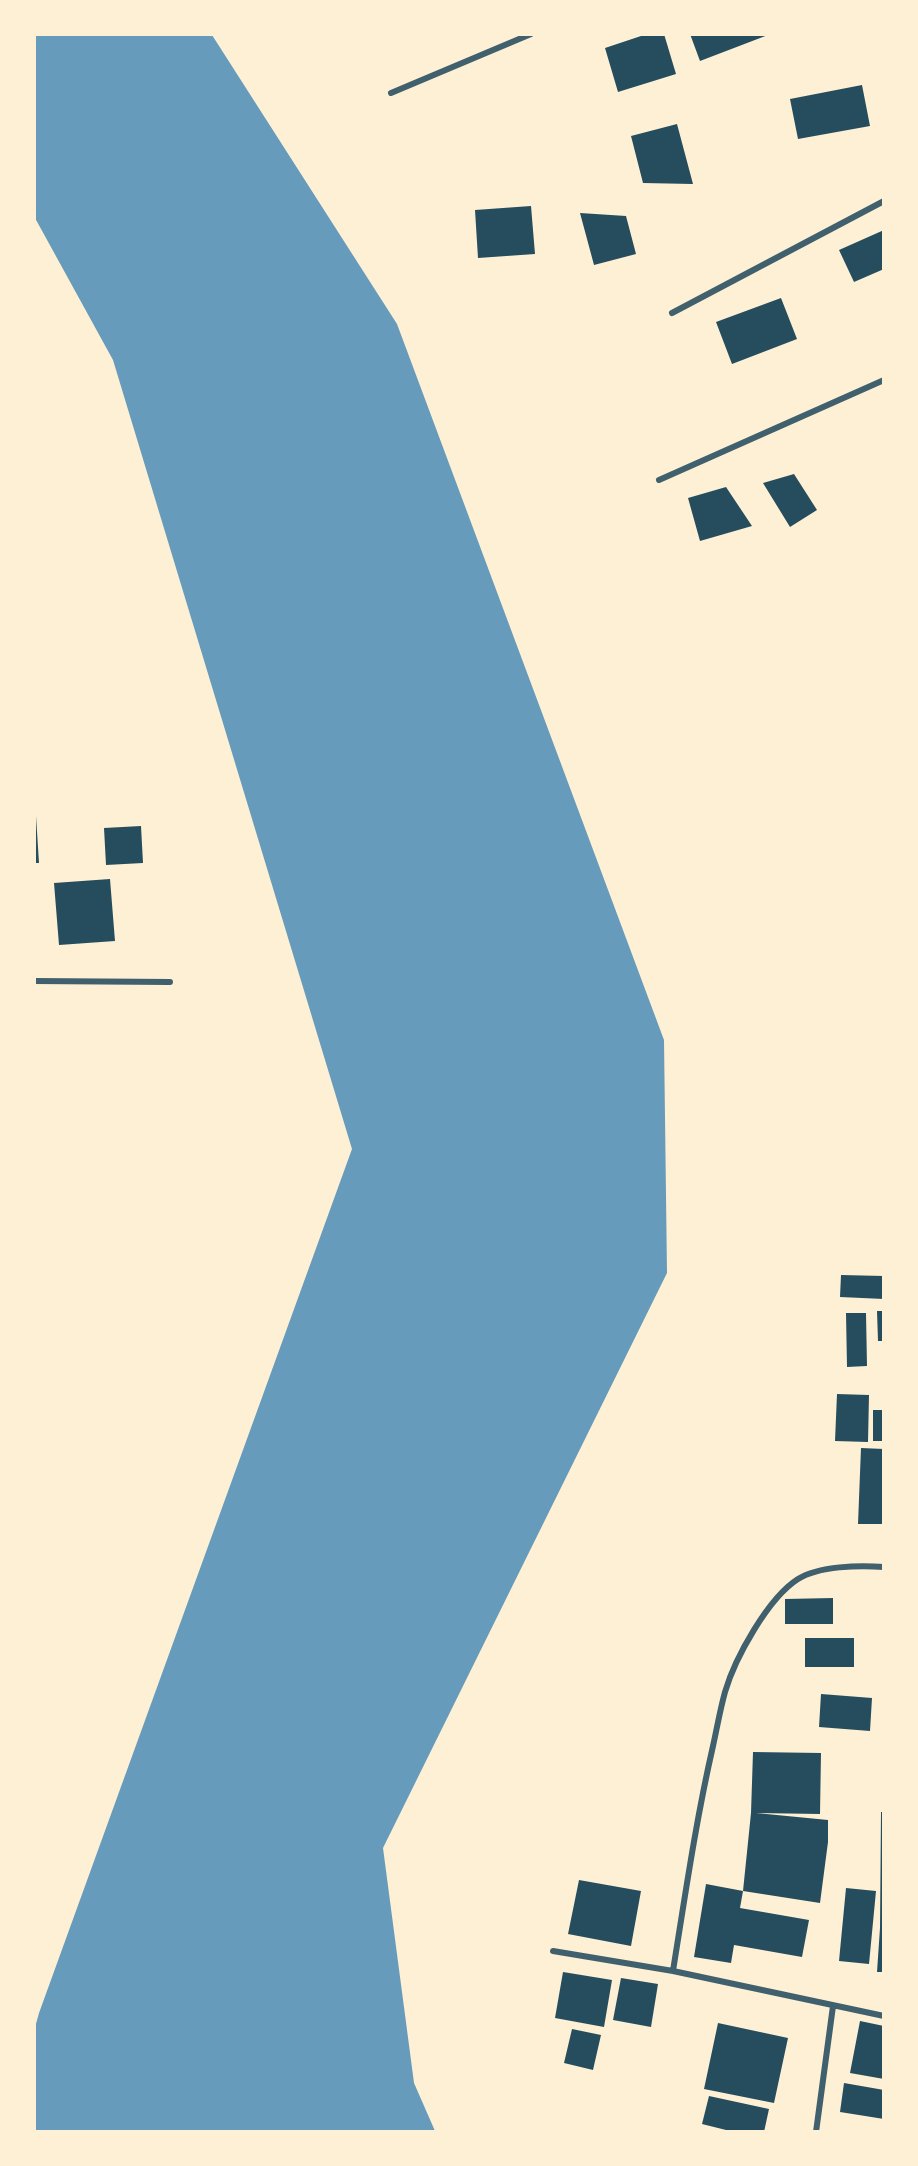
<!DOCTYPE html>
<style>
body{margin:0}
#map{position:relative;width:918px;height:2166px;overflow:hidden;background:#fdf0d5;font-family:Montserrat,sans-serif}
canvas{display:block}
.frame{position:absolute;inset:0;border:36px solid #fdf0d5;pointer-events:none}
</style>
<div id="map">
<canvas width="918" height="2166"></canvas>
<div class="frame"></div>
</div>
<script>
const c = document.querySelector('canvas').getContext('2d');
c.lineJoin = 'round';
function paint(path, color) {
  c.fillStyle = color;
  c.fill(path, 'evenodd');
}
function trace(path, color, width, dash) {
  c.strokeStyle = color;
  c.lineWidth = width;
  c.lineCap = dash ? 'butt' : 'round';
  c.setLineDash(dash || []);
  c.stroke(path);
}
paint(new Path2D(`
 M35,34L212,35L397,324L664,1040L667,1273L383,1848L414,2083L435,2131H35L34,2031L39,2013L352,1149L113,360L35,218Z`), '#669bbc');
paint(new Path2D(`
 M647,34H664L676,74L618,92L605,48Z
 M690,34H768V35L700,61Z
 M862,85L870,126L798,139L790,99Z
 M677,124L693,184L643,183L631,136Z
 M531,206L535,254L478,258L475,210Z
 M580,213L626,216L636,254L594,265Z
 M884,230V269L854,282L839,250Z
 M781,298L797,339L732,364L716,322Z
 M794,474L817,510L790,527L763,483Z
 M726,487L752,526L700,541L688,498Z
 M34,816H36L39,863H34Z
 M141,826L143,863L106,865L104,828Z
 M110,879L115,941L59,945L54,883Z
 M841,1275L884,1276V1299L840,1297Z
 M877,1311H884V1341H878Z
 M846,1313H866L867,1366L847,1367Z
 M837,1394L869,1395L868,1442L835,1441Z
 M873,1410H884V1441H873Z
 M861,1448L884,1449V1524H858Z
 M833,1598V1624H785V1599Z
 M805,1638H854V1667H805Z
 M821,1694L872,1698L870,1731L819,1727Z
 M753,1752L821,1753L820,1814L756,1813L828,1820V1842L820,1903L743,1891L740,1908L809,1920L802,1957L734,1945L731,1963L694,1957L706,1884L743,1891L751,1813Z
 M881,1812H884V1972H877L880,1928Z
 M579,1880L641,1891L631,1946L568,1934Z
 M846,1888L876,1891L869,1964L839,1961Z
 M563,1972L612,1980L604,2027L555,2018Z
 M621,1978L658,1984L651,2027L613,2020Z
 M860,2021L884,2026V2079L850,2073Z
 M718,2023L788,2038L774,2103L704,2089Z
 M572,2029L601,2035L593,2070L564,2063Z
 M844,2083L884,2090V2119L840,2112Z
 M709,2096L769,2109L764,2132H734L702,2124Z`), '#264d5e');
trace(new Path2D(`
 M391,93L531,34
 M672,313L884,201
 M659,480L884,380
 M34,981L170,982
 M553,1951L673,1971L884,2016
 M673,1971C685,1896 696,1820 713,1746C717,1728 720,1710 725,1692C735,1658 768,1598 798,1579C819,1566 859,1565 884,1567
 M816,2132L833,2006`), '#3f606c', 6);
</script>
